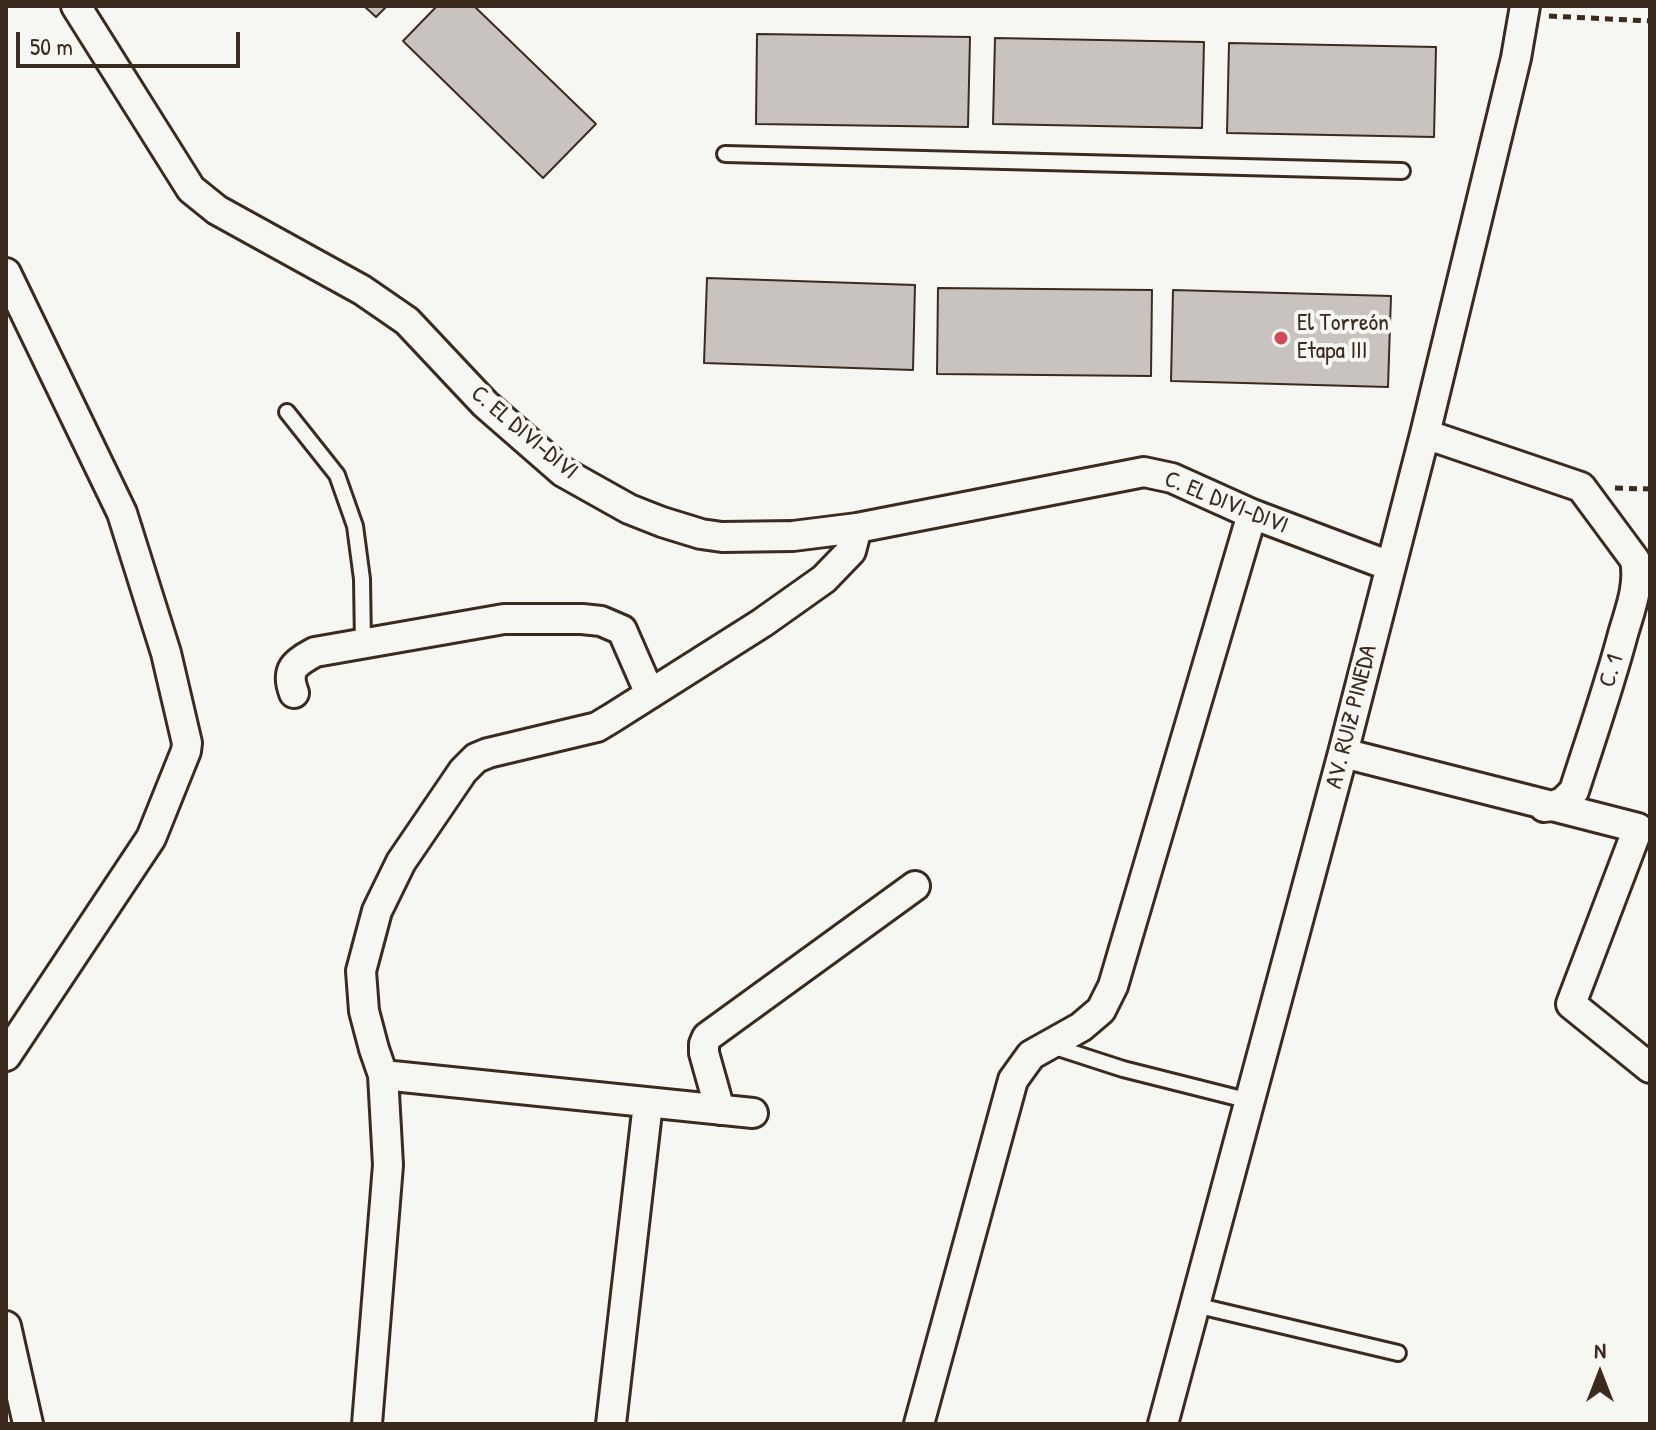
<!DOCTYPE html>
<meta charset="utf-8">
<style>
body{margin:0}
#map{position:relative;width:1656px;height:1430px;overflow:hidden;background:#f6f6f2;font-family:"Patrick Hand",sans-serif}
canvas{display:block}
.frame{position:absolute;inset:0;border:8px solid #3b2a1e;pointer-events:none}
.north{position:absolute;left:1560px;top:1334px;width:80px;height:80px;-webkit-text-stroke:6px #f6f6f2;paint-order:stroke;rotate:0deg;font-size:22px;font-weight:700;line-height:32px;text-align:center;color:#3b2a1e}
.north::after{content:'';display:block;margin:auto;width:28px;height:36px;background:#3b2a1e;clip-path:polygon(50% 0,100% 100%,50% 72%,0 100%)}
.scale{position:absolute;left:16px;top:32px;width:224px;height:36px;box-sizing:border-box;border:4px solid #3b2a1e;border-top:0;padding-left:10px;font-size:24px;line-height:28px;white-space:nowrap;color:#3b2a1e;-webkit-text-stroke:6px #f6f6f2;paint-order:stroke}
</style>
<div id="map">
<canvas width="1656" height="1430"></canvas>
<div class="frame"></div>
<div class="north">N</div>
<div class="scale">50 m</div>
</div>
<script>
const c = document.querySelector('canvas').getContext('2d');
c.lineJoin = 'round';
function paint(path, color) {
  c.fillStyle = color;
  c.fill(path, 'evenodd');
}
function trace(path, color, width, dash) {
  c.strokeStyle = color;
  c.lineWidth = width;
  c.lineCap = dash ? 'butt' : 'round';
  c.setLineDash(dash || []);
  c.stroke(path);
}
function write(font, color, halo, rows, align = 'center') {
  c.font = font + ' "Patrick Hand",sans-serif';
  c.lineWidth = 8;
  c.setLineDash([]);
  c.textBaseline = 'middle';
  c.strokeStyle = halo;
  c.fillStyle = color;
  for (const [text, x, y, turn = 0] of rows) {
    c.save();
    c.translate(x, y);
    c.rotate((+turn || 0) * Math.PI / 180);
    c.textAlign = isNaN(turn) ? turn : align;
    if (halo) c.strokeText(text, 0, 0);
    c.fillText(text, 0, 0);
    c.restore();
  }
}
const building = new Path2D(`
 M364,6H387L376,17Z
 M437,6H474L596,124L543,178L403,41Z
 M757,34L970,37L968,127L756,124Z
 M995,38L1204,42L1202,128L993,124Z
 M1229,43L1436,47L1434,137L1227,133Z
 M707,278L915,285L913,370L704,363Z
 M938,288L1152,290L1151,376L937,374Z
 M1173,290L1391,296L1388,387L1171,381Z`);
paint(building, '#c8c3be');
trace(building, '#3b2a1e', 2);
const lane = new Path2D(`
 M725,154L1402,171
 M287,412L337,475L355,526L362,579L363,644
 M1049,1045L1123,1069L1250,1101
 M1195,1305L1398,1353`);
const street = new Path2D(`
 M76,6L191,189L217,210L362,290L407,321L485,404L563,472L629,509L662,522L701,534L722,537L793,536L857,528L1144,472L1172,478L1252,514L1390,566
 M6,273L122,513L166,653L187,743L186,751L151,838L6,1056
 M294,693C285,669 295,663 315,652L504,619H582L601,621L622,630L650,694
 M1343,753L1552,806L1563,802L1574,791C1591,738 1609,687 1623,634C1630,610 1640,585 1635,560L1581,487L1425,434
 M1544,807L1552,806L1638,828L1571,1004L1650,1068
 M383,1075L753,1113
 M720,1110L704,1053V1044L707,1037L915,886
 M6,1326L28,1424
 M367,1424L388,1165L383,1075L374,1049L364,1011L361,971L377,911L401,862L463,771L476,758L488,753L597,727L612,718L762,623L824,579L851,551L857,528
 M611,1424L648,1103
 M919,1424L1013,1080L1031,1055L1081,1027L1101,1010L1113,986L1252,514
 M1163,1424L1343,753L1425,434L1516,58L1525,6`);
trace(lane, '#3b2a1e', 20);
trace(street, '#3b2a1e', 34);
trace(new Path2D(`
 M1549,16L1650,21
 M1615,488L1650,489`), '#3b2a1e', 5, [8, 6]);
trace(lane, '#f6f6f2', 14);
trace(street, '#f6f6f2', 28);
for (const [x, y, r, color] of [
 [1281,338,8,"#d1495b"]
]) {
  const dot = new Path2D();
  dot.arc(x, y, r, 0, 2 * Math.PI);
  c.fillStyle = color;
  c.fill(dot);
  trace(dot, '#f6f6f2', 3);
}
write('24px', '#3b2a1e', '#f6f6f2', [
 ["El Torreón",1297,324],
 ["Etapa III",1297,352]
], 'left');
write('24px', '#3b2a1e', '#f6f6f2', [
 ["C. EL DIVI-DIVI",524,433,40],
 ["C. EL DIVI-DIVI",1226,503,22],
 ["C. 1",1612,671,-73],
 ["AV. RUIZ PINEDA",1352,717,-76]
]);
</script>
